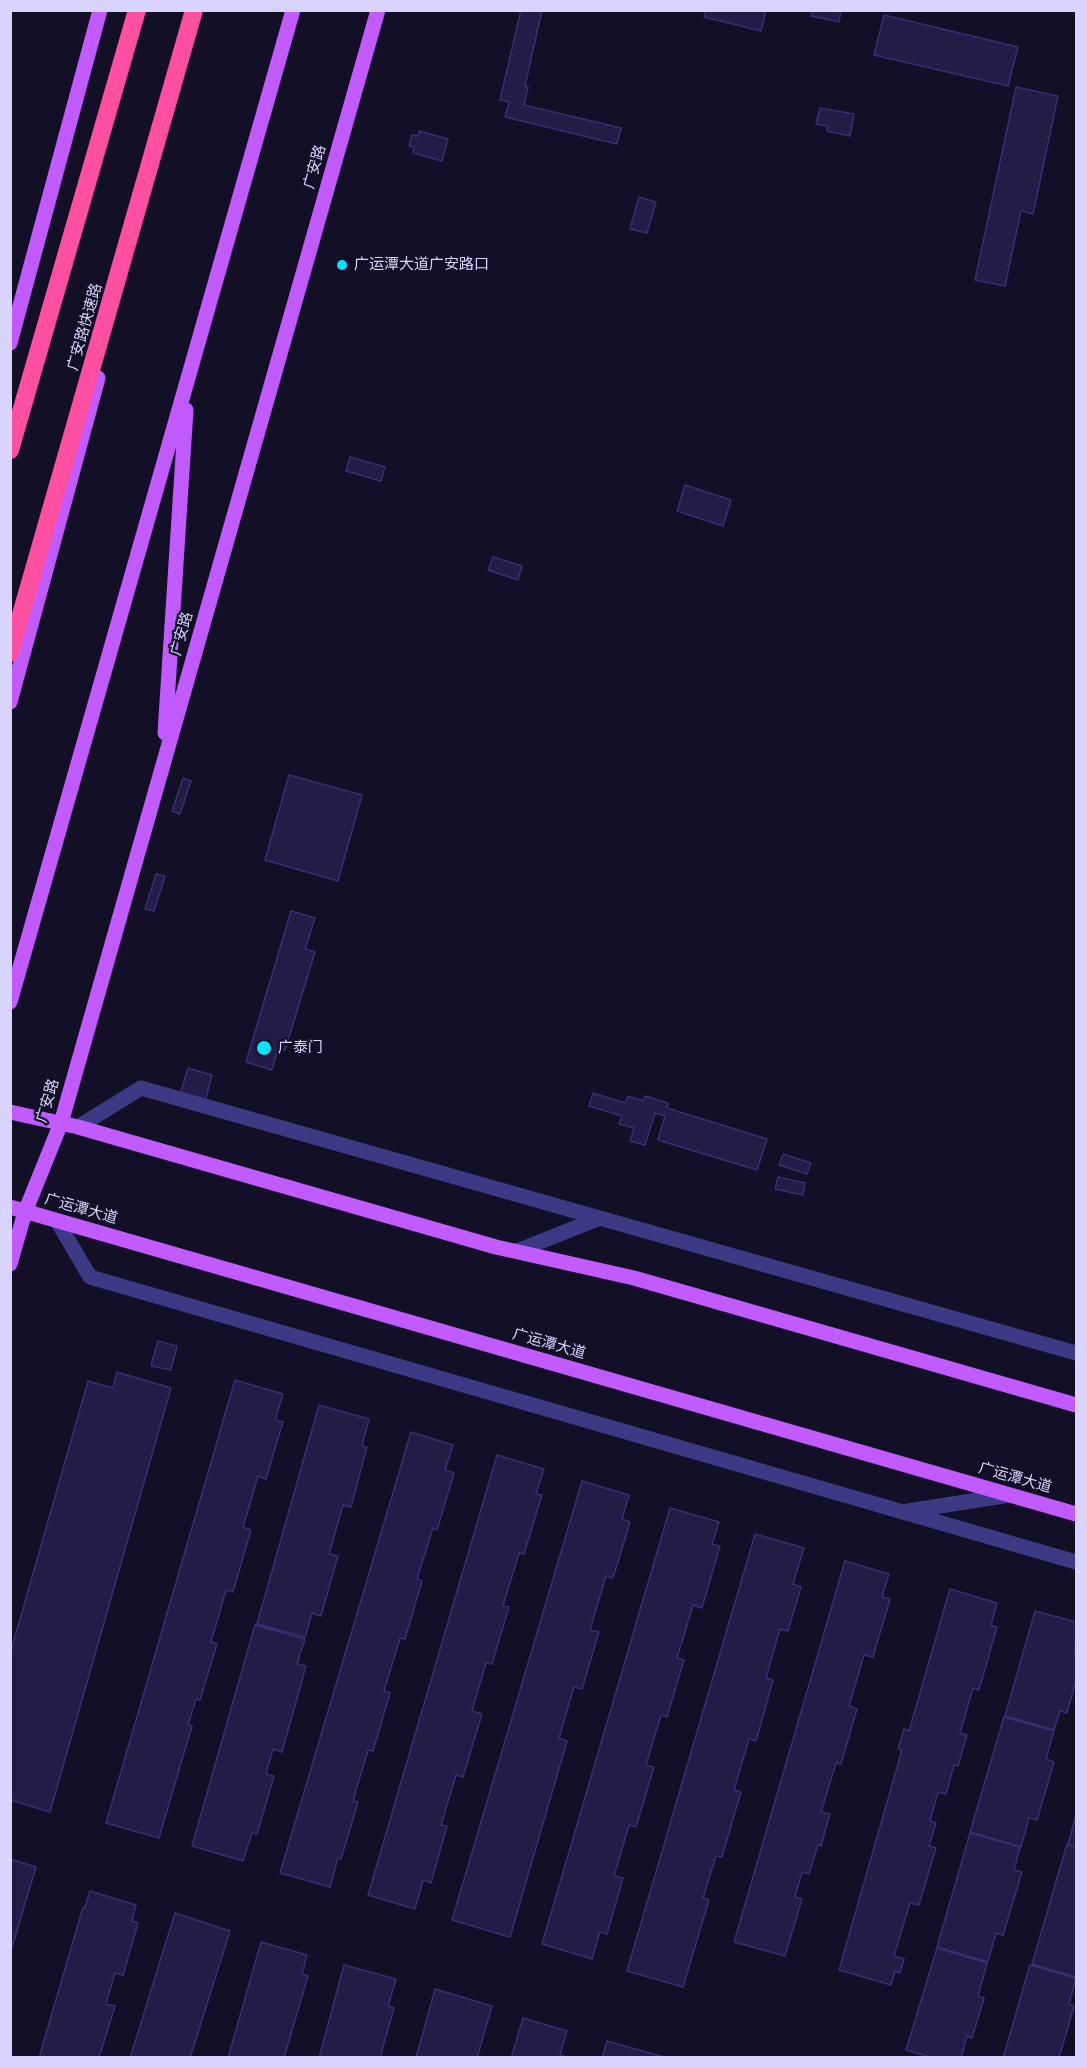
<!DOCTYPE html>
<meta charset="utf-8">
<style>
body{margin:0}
#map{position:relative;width:1087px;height:2068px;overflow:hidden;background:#130f26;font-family:"Noto Sans",sans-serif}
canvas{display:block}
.frame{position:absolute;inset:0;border:12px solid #d9d4ff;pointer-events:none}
</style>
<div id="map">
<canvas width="1087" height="2068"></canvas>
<div class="frame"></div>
</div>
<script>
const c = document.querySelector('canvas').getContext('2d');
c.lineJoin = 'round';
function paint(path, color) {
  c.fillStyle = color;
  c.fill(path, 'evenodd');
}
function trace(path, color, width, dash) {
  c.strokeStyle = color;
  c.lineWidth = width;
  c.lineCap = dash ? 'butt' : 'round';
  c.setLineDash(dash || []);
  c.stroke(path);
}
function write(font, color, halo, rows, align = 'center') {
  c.font = font + ' "Noto Sans","Noto Sans SC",sans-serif';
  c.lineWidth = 4.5;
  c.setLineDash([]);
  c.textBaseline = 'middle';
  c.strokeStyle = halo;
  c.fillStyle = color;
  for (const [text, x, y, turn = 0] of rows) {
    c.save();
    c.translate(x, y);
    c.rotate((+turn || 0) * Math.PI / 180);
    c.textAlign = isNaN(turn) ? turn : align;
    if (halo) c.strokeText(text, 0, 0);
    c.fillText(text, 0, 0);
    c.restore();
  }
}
const building = new Path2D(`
 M521,10H542L525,86L528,87L524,105L621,128L617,144L505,117L509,102L500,100Z
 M706,10H766L761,31L704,17Z
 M812,10H841L839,22L811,16Z
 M884,15L1018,47L1008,86L874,55Z
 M1016,87L1058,96L1033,214L1021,211L1005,286L975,280Z
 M820,108L854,114L850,136L827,131V126L816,124Z
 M419,131L448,139L442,161L413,153L414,147L409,146L412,135L418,136Z
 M639,197L656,202L647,233L630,229Z
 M350,457L385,467L381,481L346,471Z
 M685,485L731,500L723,526L677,511Z
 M493,557L522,566L518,580L488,570Z
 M289,775L362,795L338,881L265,860Z
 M183,778L191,781L180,814L172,811Z
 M156,874L165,876L154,911L145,909Z
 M291,911L315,918L305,949L315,952L285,1050L278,1048L272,1070L246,1062Z
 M188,1068L212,1075L205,1102L180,1095Z
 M593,1093L625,1103L628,1096L643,1101L645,1096L668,1103L667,1108L767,1139L757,1170L658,1140L665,1116L655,1113L645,1145L630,1141L634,1128L619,1124L622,1116L589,1106Z
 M783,1154L811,1163L807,1174L779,1165Z
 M778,1177L805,1183L803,1195L775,1189Z
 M158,1341L177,1346L171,1370L151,1366Z
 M117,1372L171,1388L50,1812L10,1800V1654L88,1381L113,1388Z
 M235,1380L283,1394L275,1420L283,1422L266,1479L258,1476L243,1527L251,1530L233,1592L226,1590L211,1642L217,1644L200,1700L196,1699L188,1725L192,1726L159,1838L106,1823Z
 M319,1405L369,1419L362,1446L367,1447L351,1507L343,1505L329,1554L338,1556L321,1616L312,1613L305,1637L257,1624Z
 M411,1432L453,1445L445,1470L454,1473L437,1530L433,1528L417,1579L422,1581L405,1639L400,1638L384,1691L390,1693L373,1751L368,1750L353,1801L358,1802L341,1859L338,1858L330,1887L280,1873Z
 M497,1455L544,1469L536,1494L542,1495L524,1554L519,1553L503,1606L509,1607L492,1664L486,1663L472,1711L482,1714L463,1777L456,1775L441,1825L447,1826L431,1883L423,1880L415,1909L368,1895Z
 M582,1481L629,1495L622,1519L630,1522L613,1578L606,1576L590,1630L599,1632L582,1689L574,1687L559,1738L567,1741L510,1937L452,1920Z
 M670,1508L719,1522L712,1544L720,1546L702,1608L693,1605L677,1658L684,1660L667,1717L661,1715L646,1765L654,1767L636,1827L629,1825L614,1876L623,1878L607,1934L600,1932L592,1959L542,1944Z
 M755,1534L804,1548L793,1584L801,1587L788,1631L780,1629L766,1678L773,1680L756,1741L749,1739L734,1790L741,1792L722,1857L716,1856L703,1898L709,1900L683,1987L627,1971Z
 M845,1561L889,1574L882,1597L890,1599L873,1657L864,1655L849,1706L857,1709L841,1764L836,1763L821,1812L830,1814L821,1846L818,1845L809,1874L802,1872L795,1897L802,1899L785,1956L734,1942Z
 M950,1589L997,1603L991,1625L997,1627L979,1690L973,1688L960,1733L967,1735L958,1766L954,1765L946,1794L938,1792L930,1821L936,1823L929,1846L936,1848L919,1905L910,1903L894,1956L904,1959L900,1973L895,1971L891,1985L839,1970L902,1750L898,1749L904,1729L909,1731Z
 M1035,1611L1076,1622L1075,1654H1076V1680L1067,1713L1060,1711L1054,1730L1005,1716Z
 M255,1625L305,1639L297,1664L306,1666L282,1752L273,1749L266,1774L274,1776L257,1834L252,1833L243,1861L192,1846Z
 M1004,1717L1054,1731L1046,1759L1054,1762L1037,1820L1029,1818L1021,1847L970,1832Z
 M1076,1815V1847L1068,1845Z
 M970,1833L1020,1847L1014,1870L1022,1872L1003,1935L996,1933L988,1962L937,1947Z
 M1067,1844L1076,1847V1977L1032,1964Z
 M10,1859L36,1867L10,1954Z
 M90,1891L136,1905L132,1921L138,1923L123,1975L115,1973L106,2004L115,2006L99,2058H39L83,1907L85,1908Z
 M175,1913L230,1931L190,2058H130Z
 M261,1942L307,1955L302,1974L308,1976L284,2058H228Z
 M937,1948L987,1963L978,1996L984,1998L972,2038L967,2036L961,2058H933L906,2050Z
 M344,1965L396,1979L388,2006L394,2008L380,2058H319Z
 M1030,1965L1076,1978L1069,2004L1074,2006L1059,2058H1003Z
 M435,1989L492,2006L477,2058H416Z
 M523,2018L567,2031L560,2055L570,2058H511Z
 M607,2041L664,2057V2058H602Z`);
paint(building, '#241b47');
trace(building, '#3b2d73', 1.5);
trace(new Path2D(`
 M78,1127L141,1088L1076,1353
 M57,1221L90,1277L1076,1562
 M517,1251L600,1218
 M908,1511L1010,1495`), '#3d3a85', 15);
trace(new Path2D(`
 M10,343L100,10
 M10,702L98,378
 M165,733L186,410
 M10,1002L293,10
 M10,1112L78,1127L496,1247L634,1278L1076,1405
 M10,1207L1076,1514
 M10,1264L25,1212L61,1123L378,10`), '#c25bff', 15);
trace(new Path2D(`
 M10,450L137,10
 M10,653L194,10`), '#ff4fa3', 18);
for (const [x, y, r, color] of [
 [342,265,6,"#00e5ff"],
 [264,1048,8,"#00e5ff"]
]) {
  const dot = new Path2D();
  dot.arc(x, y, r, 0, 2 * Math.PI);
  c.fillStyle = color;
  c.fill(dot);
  trace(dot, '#130f26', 2);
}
write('15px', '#d9d4ff', '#130f26', [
 ["广安路",315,167,-74],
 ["广安路快速路",85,327,-74],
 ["广安路",182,634,-74],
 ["广安路",48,1101,-73],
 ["广运潭大道",81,1209,16],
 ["广运潭大道",549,1344,16],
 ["广运潭大道",1015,1478,16]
]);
write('15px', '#d9d4ff', '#130f26', [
 ["广运潭大道广安路口",354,265],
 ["广泰门",278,1048]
], 'left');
</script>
